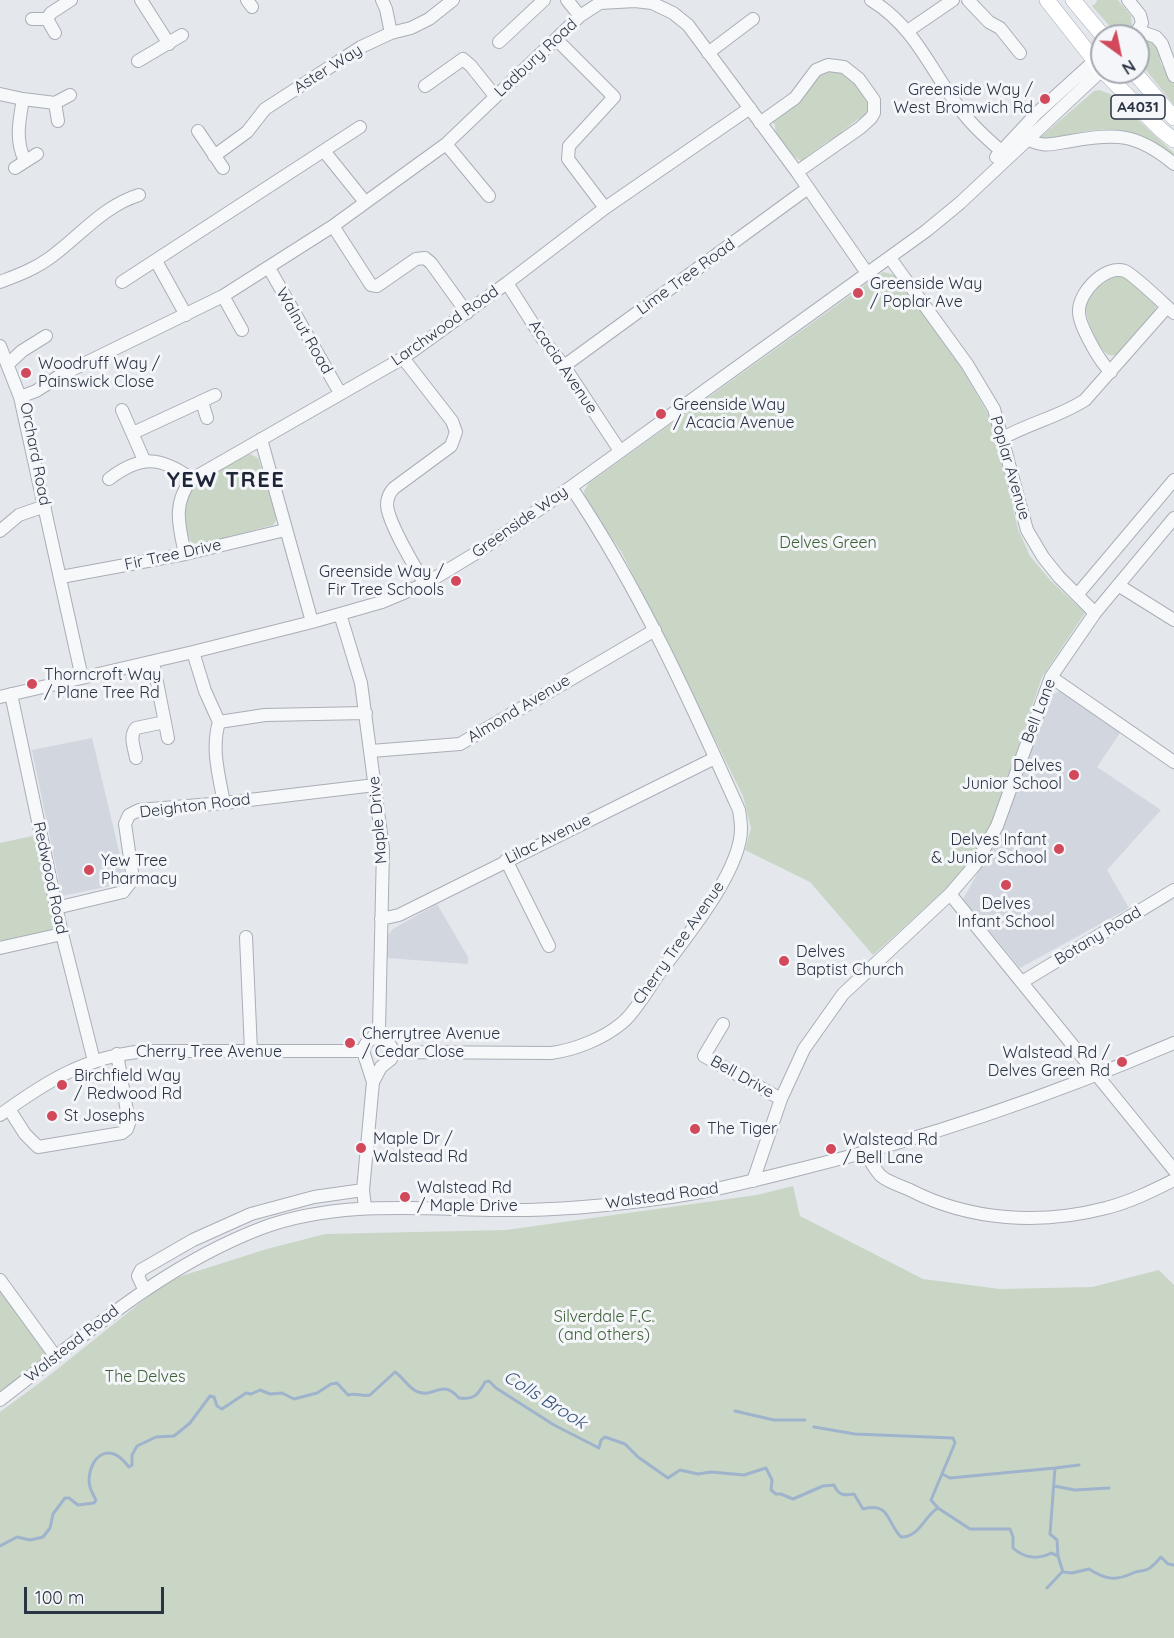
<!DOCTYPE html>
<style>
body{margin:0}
#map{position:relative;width:1174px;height:1638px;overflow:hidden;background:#e4e7ec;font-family:Quicksand,sans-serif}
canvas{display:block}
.north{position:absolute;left:1090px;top:24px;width:60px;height:60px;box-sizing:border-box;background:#f4f6f9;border:2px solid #a4a8b1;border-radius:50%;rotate:147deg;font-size:16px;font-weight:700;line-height:24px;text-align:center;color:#2b3445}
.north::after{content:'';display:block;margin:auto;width:21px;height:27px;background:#d1495b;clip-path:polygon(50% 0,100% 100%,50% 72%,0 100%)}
.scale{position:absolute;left:24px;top:1587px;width:140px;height:27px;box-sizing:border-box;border:3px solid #2b3445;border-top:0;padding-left:8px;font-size:18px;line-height:21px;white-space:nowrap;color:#2b3445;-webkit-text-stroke:4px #f4f6f9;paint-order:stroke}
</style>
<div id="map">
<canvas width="1174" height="1638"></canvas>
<div class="north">N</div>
<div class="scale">100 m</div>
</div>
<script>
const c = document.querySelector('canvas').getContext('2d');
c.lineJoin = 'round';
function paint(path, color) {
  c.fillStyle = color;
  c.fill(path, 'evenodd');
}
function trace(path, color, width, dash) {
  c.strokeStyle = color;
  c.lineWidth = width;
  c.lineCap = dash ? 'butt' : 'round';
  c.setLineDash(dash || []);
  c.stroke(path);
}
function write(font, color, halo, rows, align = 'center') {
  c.font = font + ' Quicksand,sans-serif';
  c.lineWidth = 6;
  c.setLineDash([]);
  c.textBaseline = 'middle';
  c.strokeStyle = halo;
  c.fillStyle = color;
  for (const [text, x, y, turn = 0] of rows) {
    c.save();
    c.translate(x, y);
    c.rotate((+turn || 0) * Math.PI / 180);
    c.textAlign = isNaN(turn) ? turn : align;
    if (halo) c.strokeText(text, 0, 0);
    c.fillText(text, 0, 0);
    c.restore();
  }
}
paint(new Path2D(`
 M1061,691L1120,733L1097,767L1161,810L1107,870L1129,908L1020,968L963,899L1003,828L1049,695Z
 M92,738L125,876L120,884L62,896L32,750Z
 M437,904L468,957V964L387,958L388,935L393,929Z`), '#d2d6de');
paint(new Path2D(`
 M1097,0H1118L1131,16L1132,27L1122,33L1114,31L1092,6L1096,3Z
 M1144,40L1153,42L1157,45L1161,64L1174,81V105L1138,60V44Z
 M840,70L856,82V85L864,96L868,97L871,108L863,121L858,119L843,131L841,136L828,141L806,157V160L801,161C790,154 774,139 775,124L772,123L779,113L784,114L795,105L823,71Z
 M1099,90L1110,94L1174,153V158C1145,133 1121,124 1082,132C1068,135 1055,139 1040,140L1042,136L1094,91Z
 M883,272L895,275L958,362L991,419L1018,529L1030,556L1051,581L1085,613L1042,677L993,820L974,855L949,886L873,955L810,882L745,850L751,828L743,796L622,553L586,501L584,491L589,483Z
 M1120,273L1155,301L1156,305L1155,314L1120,354C1115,355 1110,357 1106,353C1096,345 1085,316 1085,303L1106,278Z
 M250,454L258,458L277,519L273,525L198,545L191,542C165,488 211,474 250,454Z
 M37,835L55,933L0,945V843Z
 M793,1186L800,1216L923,1279L1000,1289L1092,1287L1159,1270L1174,1285V1638H0V1412L46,1378L169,1280L267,1249L325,1234L506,1230L757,1195Z
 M0,1288L51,1358L0,1396Z`), '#c9d6c5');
trace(new Path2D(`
 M735,1411L774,1420H805
 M814,1427L855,1434L953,1438L955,1443L931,1500L938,1508
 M1055,1468L1079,1465
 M942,1474L950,1478L1055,1468L1050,1534L1057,1540L1058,1556
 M1054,1486L1075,1490L1109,1488
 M0,1546L17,1537L30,1540L43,1537L50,1528L53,1514L65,1498H69L78,1505L94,1503L96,1500C94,1496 91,1491 90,1487C86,1472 96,1448 114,1454C120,1456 125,1462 129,1467L132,1465V1455L137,1446L156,1437L174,1436L190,1423L210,1396L214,1397L217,1406L222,1409L246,1393L251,1394L260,1390L270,1394L282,1393L294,1399L317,1393L331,1384L337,1383L348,1395C356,1392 362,1397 370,1395L395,1372C403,1377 409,1389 418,1392C436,1398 441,1378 459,1398C474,1400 478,1395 485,1382L489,1381L496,1388L554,1425L599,1448L601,1440L605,1437L625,1444L638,1457L668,1478L680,1470L698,1474L711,1472L744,1475L766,1468L772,1480L771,1490L776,1494H781L793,1499L823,1486L834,1485C838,1495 844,1496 854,1494L863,1509C891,1502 886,1522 901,1537C920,1537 924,1516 938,1508L970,1529H1010L1013,1537V1548C1024,1558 1038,1560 1051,1553L1058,1556L1063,1572L1072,1573L1089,1569C1106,1580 1116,1581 1133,1573C1139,1570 1146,1572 1151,1567C1155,1564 1158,1560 1161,1557L1168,1564L1174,1565
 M1047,1588L1062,1572`), '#9fb4cc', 3);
const minor = new Path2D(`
 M141,0L169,44
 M247,0L252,7
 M382,0L386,9L391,33
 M567,0L580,16
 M871,0C918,29 931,73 964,114C976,130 992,143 1007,156
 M968,0L989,22L1000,28L1020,53
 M1128,0L1140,15L1142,23L1135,35
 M32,19H47L55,33
 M47,19L51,13L71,0
 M909,30L953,0
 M1139,31L1156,37L1162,44L1174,76
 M556,39L614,97L569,146L568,159L605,208
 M499,42L544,0
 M708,53L753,19
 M138,61L182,35
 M425,86L463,59L471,66L495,96
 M0,94L23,99L55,103L70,95
 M23,99C19,122 15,140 25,161
 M55,103L58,121
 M760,123L795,98L816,70L828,65L844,67L859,79L874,100V113L871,118L860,128L797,172
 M198,131L223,168
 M1027,139C1045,148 1051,144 1071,141C1116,133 1137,133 1174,164
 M446,144L489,196
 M324,151L365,202
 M214,156L247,132L265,109L302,85L361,47L391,33L411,28L429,19L453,0
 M996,157L1037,113L1102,54
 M15,168L37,154
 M333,226L371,285L377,286L416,259L425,258L431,263L467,313
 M890,258L967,364L994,409L1027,530L1043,557L1059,577L1095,613
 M156,261L186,315
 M269,268L340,393
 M0,282C18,275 35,269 51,257C80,236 103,206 139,195
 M122,282L360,127
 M507,283L542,338L564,366L620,451
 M223,296L242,330
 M0,346L20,397L82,678
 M403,358L452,421L456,432L451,446L394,488C389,493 387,498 387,505C388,523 415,567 425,584
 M8,364L22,351L46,336
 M564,366L808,188
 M1111,372C1100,363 1079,325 1079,312C1078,293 1105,264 1125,271C1133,274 1165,305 1174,313
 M20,397L36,391L61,375L223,296L333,226L446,144L580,16L600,3L635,1L652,3L673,13L688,25L797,172L867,273
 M202,402L207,418
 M122,410L144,460
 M133,433L215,395
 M1003,438C1029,423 1059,417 1085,400L1167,307
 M261,439L312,622
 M109,479C141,455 160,456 192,479
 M0,531L19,515L45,506
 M185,554C179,526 172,503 192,479L403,358L507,283L605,208L750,108
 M61,577L185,554L285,530
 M1118,585L1174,620
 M1077,595L1174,480
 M340,614L361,683L383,849L379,1030L372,1038
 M193,652L205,691L219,722C211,749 219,776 224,803
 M153,662L168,738
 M1051,677L1174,762
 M11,694L62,934L94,1061
 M0,697L193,652L312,622L382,602L425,584L481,550L571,487L926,231L960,203L1102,70
 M219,722L265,715L366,713
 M371,751L460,744L655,630
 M136,758C134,747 129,736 136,728L165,722
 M506,860L549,946
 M950,894L1174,1170
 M56,908L123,892L133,879L125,824L129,815L139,810L224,803L375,785
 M381,919L399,915L715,758
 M246,937L251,1051
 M0,948L62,934
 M1022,982L1174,890
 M723,1024L704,1056L781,1099
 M393,1052L551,1053C574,1050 603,1039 622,1023C634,1014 649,988 658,975C683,941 741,872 741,829C741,823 740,816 739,810C689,699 639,588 571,487
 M9,1109L25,1134L38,1147L122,1133L127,1129L129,1123L117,1054
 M0,1115C47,1081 85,1057 144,1051H363
 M865,1153C870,1160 875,1170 881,1176C888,1182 901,1186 910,1190C970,1221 1041,1225 1106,1208C1130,1202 1152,1191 1174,1180
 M753,1181L781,1099L804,1049L843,994L950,894L975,865L997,826L1051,677L1095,613L1174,518
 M365,1208L363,1190L373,1082L381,1067L391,1059L393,1052C389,1034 367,1033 363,1051L373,1082
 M0,1280L56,1357
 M144,1289L138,1276L141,1270L193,1240L251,1214L314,1197L363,1190
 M0,1400C84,1336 162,1266 262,1228C338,1200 420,1209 499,1210C551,1211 605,1206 656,1199C706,1193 756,1180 804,1168C931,1137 1055,1094 1174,1043`);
const major = new Path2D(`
 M1047,0L1102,70
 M1073,0L1103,36
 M1104,72L1160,129L1174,140
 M1134,72L1174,118`);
trace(minor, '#a9aeb7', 14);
trace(major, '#a3abb8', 16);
trace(minor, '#f7f8fa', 12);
trace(major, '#fff', 15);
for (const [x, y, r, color] of [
 [1045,99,6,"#d1495b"],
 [858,293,6,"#d1495b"],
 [26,373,6,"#d1495b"],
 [661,414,6,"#d1495b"],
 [456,581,6,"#d1495b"],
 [32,684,6,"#d1495b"],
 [1074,775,6,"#d1495b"],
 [1059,849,6,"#d1495b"],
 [89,870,6,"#d1495b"],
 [1006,885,6,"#d1495b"],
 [784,961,6,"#d1495b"],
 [350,1043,6,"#d1495b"],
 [1122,1062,6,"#d1495b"],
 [62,1085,6,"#d1495b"],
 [52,1116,6,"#d1495b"],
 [695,1129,6,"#d1495b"],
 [361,1148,6,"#d1495b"],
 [831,1149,6,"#d1495b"],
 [405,1197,6,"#d1495b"]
]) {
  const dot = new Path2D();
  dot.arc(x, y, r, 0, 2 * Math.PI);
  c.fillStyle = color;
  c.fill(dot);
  trace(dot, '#f4f6f9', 2);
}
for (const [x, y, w] of [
 [1138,107,54]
]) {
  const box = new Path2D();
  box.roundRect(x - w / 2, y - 12, w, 24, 4.5);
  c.fillStyle = '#f4f6f9';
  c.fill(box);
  trace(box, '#2b3445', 1.5);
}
write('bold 15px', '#2b3445', null, [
 ["A4031",1138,107]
]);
write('16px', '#2b3445', '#f4f6f9', [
 ["Ladbury Road",536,58,-43],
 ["Aster Way",328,69,-32],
 ["Lime Tree Road",686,277,-36],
 ["Larchwood Road",445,326,-35],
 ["Walnut Road",304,331,60],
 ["Acacia Avenue",563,367,56],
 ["Orchard Road",35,454,79],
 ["Poplar Avenue",1010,468,74],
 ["Greenside Way",520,522,-35],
 ["Fir Tree Drive",173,555,-12],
 ["Almond Avenue",519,709,-31],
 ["Bell Lane",1039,711,-69],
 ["Deighton Road",195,806,-7],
 ["Maple Drive",378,820,-95],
 ["Lilac Avenue",548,839,-26],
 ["Redwood Road",50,878,78],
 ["Botany Road",1098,936,-31],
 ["Cherry Tree Avenue",679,943,-55],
 ["Cherry Tree Avenue",209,1052],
 ["Bell Drive",742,1077,29],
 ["Walstead Road",662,1196,-8],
 ["Walstead Road",72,1344,-38]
]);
write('16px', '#2b3445', '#f4f6f9', [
 ["Greenside Way /",1033,90,"right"],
 ["West Bromwich Rd",1033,108,"right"],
 ["Greenside Way",870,284],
 ["/ Poplar Ave",870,302],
 ["Woodruff Way /",38,364],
 ["Painswick Close",38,382],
 ["Greenside Way",673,405],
 ["/ Acacia Avenue",673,423],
 ["Greenside Way /",444,572,"right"],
 ["Fir Tree Schools",444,590,"right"],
 ["Thorncroft Way",44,675],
 ["/ Plane Tree Rd",44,693],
 ["Delves",1062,766,"right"],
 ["Junior School",1062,784,"right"],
 ["Delves Infant",1047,840,"right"],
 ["& Junior School",1047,858,"right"],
 ["Yew Tree",101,861],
 ["Pharmacy",101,879],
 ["Delves",1006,904,"center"],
 ["Infant School",1006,922,"center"],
 ["Delves",796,952],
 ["Baptist Church",796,970],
 ["Cherrytree Avenue",362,1034],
 ["/ Cedar Close",362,1052],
 ["Walstead Rd /",1110,1053,"right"],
 ["Delves Green Rd",1110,1071,"right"],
 ["Birchfield Way",74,1076],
 ["/ Redwood Rd",74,1094],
 ["St Josephs",64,1116],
 ["The Tiger",707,1129],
 ["Maple Dr /",373,1139],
 ["Walstead Rd",373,1157],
 ["Walstead Rd",843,1140],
 ["/ Bell Lane",843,1158],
 ["Walstead Rd",417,1188],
 ["/ Maple Drive",417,1206]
], 'left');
write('16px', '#3f6138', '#f4f6f9', [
 ["Delves Green",828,543],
 ["Silverdale F.C.",604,1317],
 ["(and others)",604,1335],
 ["The Delves",145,1377]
]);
write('italic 18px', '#34527a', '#f4f6f9', [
 ["Colls Brook",545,1400,32]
]);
c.letterSpacing = '1.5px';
write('bold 22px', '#1d2536', '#f4f6f9', [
 ["YEW TREE",226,480]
]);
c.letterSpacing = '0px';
</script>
